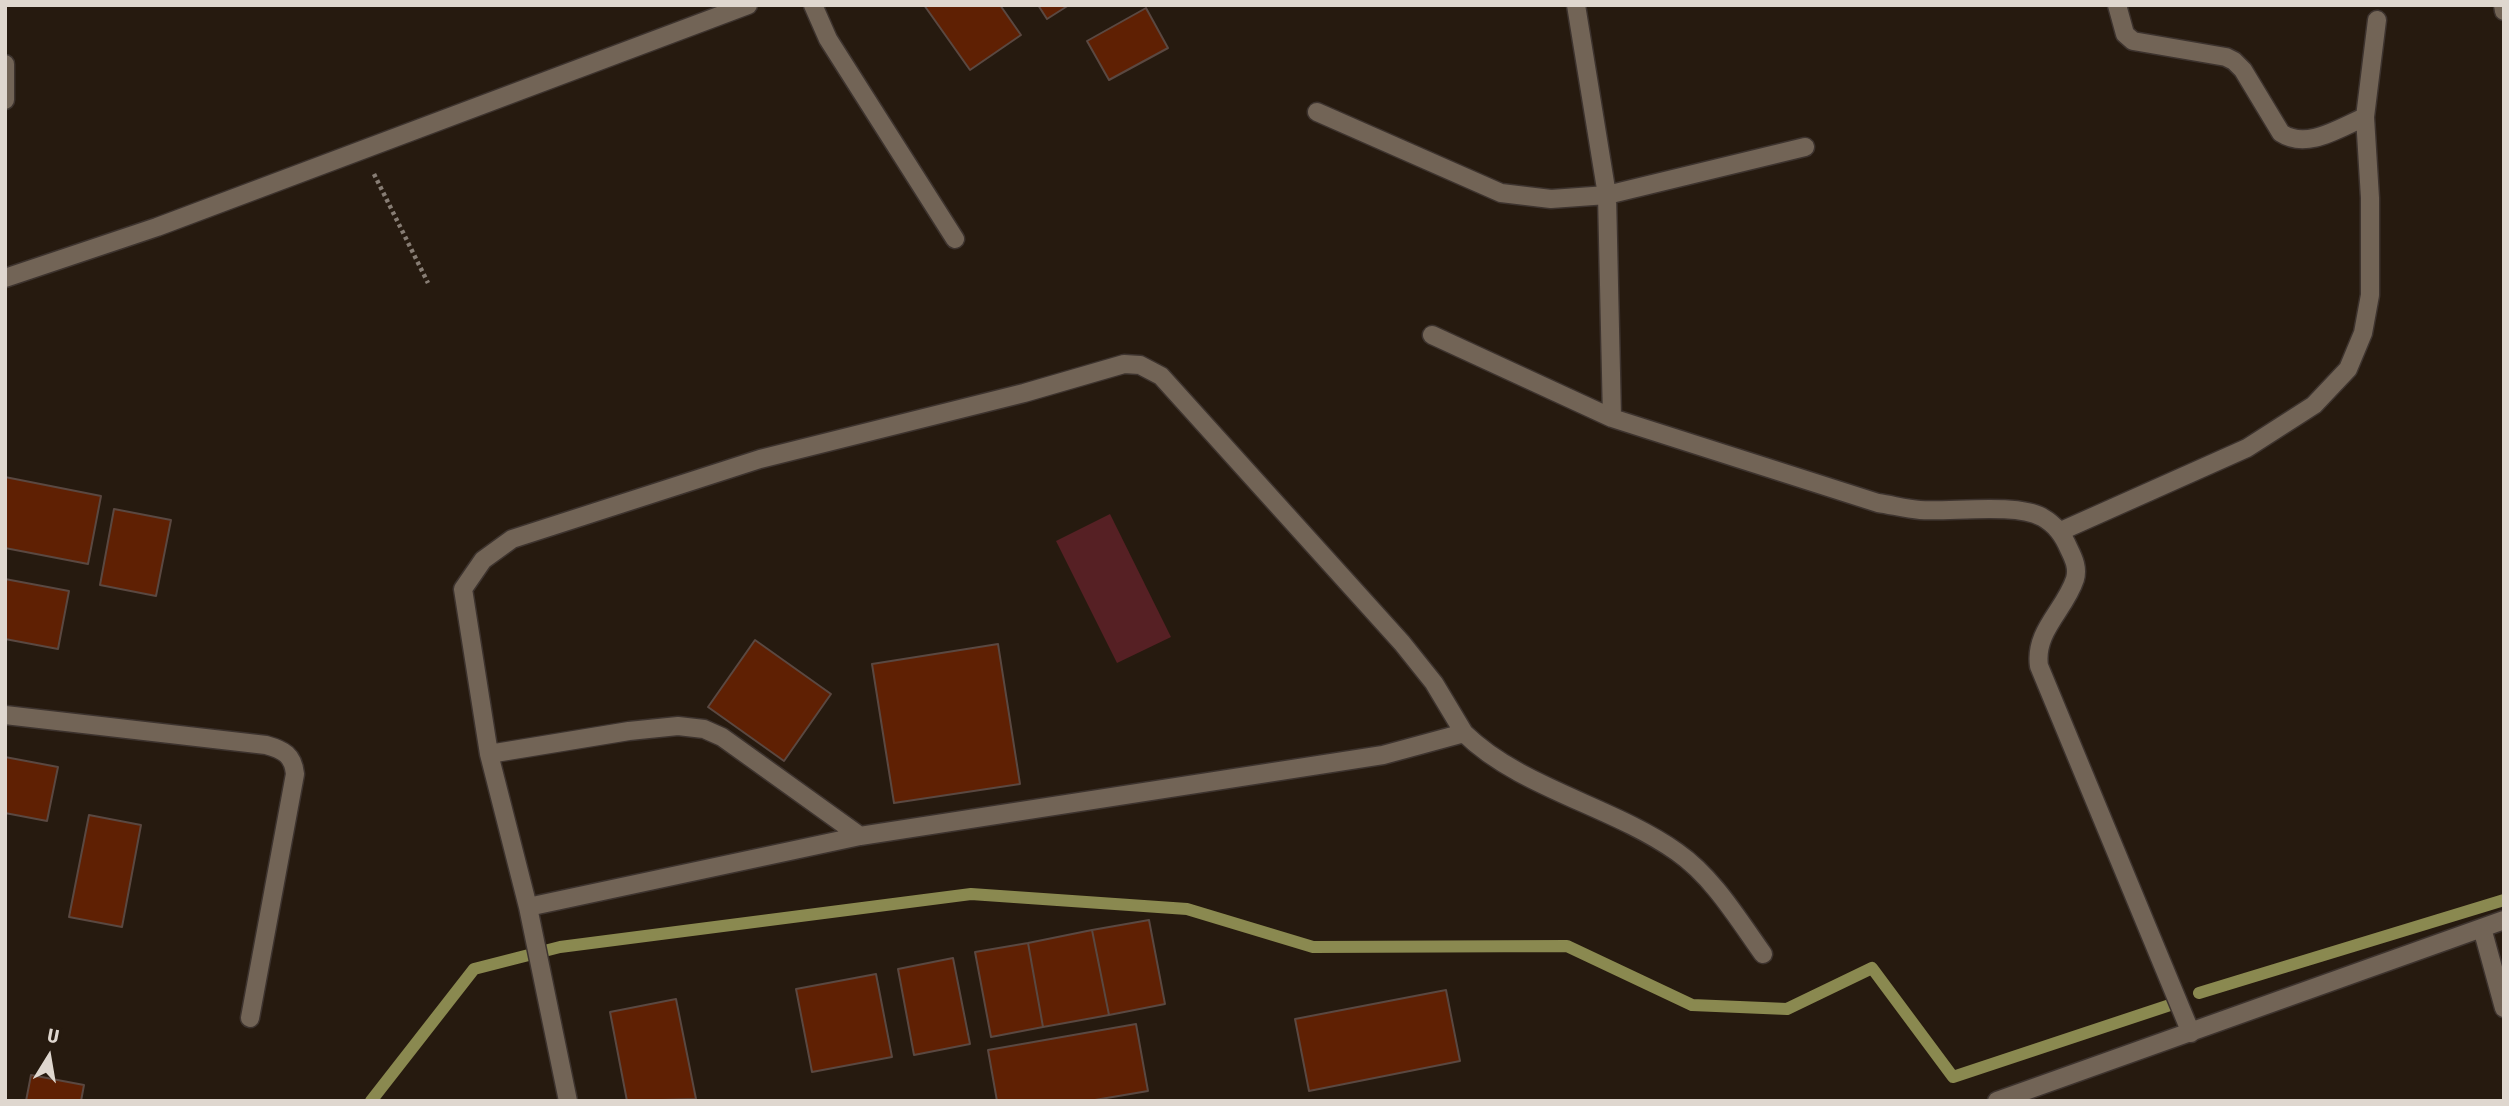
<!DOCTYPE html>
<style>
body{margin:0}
#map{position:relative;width:2509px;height:1106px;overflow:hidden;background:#261a0f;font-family:"Fira Sans Condensed",sans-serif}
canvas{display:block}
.frame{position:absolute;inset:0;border:7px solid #dfd7cf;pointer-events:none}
.north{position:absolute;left:14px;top:1022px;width:70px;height:70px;-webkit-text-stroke:5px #261a0f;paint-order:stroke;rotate:11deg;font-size:19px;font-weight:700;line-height:28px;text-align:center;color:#dfd7cf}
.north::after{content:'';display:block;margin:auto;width:24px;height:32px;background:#dfd7cf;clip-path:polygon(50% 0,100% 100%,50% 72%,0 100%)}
</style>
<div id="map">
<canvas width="2509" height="1106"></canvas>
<div class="frame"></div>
<div class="north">U</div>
</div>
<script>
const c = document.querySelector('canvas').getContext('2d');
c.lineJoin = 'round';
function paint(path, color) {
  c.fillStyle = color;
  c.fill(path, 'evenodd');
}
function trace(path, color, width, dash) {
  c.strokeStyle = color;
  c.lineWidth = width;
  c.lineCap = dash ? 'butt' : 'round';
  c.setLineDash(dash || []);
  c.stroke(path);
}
paint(new Path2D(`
 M1110,514L1171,637L1117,663L1056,541Z`), '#562024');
trace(new Path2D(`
 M2199,993L2504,900
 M371,1101L474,969L560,947L971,894L1187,909L1313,947L1567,946L1692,1005L1787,1009L1872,968L1953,1077L2170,1005`), '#8a8950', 12);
const building = new Path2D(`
 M924,5H1000L1021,35L970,70Z
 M1038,5H1069L1047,19Z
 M1146,8L1168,48L1109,80L1087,41Z
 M5,477L101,496L88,564L5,548Z
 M114,509L171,520L156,596L100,585Z
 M5,579L69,591L58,649L5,639Z
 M755,640L831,694L784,761L708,707Z
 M998,644L1020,784L894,803L872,664Z
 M5,757L58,767L47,821L5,813Z
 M89,815L141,825L122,927L69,917Z
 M1149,920L1165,1004L1109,1015L1092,930Z
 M1092,930L1109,1015L1043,1027L1028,943Z
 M1028,943L1043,1027L991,1037L975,952Z
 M953,958L970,1044L914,1055L898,969Z
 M876,974L892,1057L812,1072L796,989Z
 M1446,990L1460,1061L1309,1091L1295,1019Z
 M676,999L696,1099L627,1101L610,1012Z
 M1136,1024L1148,1091L1089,1101H997L988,1050Z
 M31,1075L84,1085L81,1101H26Z`);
paint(building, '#5f2003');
trace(building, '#5a4841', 2);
const minor = new Path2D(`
 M813,5L828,39L955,239
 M1576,5L1607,195L1612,418
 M2117,5L2125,34L2133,41L2226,57L2234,61L2243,70L2281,133C2307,150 2339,128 2365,117
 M2503,5L2504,11
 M5,64V100
 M1317,112L1501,193L1551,199L1607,195L1805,147
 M5,278L157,227L748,5
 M1432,335L1612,418L1878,503C1892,505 1906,509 1920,510C1952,512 2016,503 2042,517C2056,525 2063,535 2069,549C2074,559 2078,568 2075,579C2065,610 2034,631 2039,666L2191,1033
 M2061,531L2247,448L2314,405L2348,369L2363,333L2370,295V198L2365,117L2377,20
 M5,715L266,745C284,750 293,755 295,774L250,1018
 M1464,733C1520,788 1612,806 1677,852C1713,877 1738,919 1763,954
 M489,754L629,731L678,726L704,729L722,737L860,836
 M528,907L860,836L1383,755L1464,733L1434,683L1402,643L1161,376L1140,365L1124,364L1024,393L760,459L512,539L483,560L463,589L489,754L528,907L568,1101
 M2482,928L2504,1008
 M1997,1101L2504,920`);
trace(minor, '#3d332e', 21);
trace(new Path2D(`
 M374,174L428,283`), '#877d74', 4.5, [3.5, 3.5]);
trace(minor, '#726456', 18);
</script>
